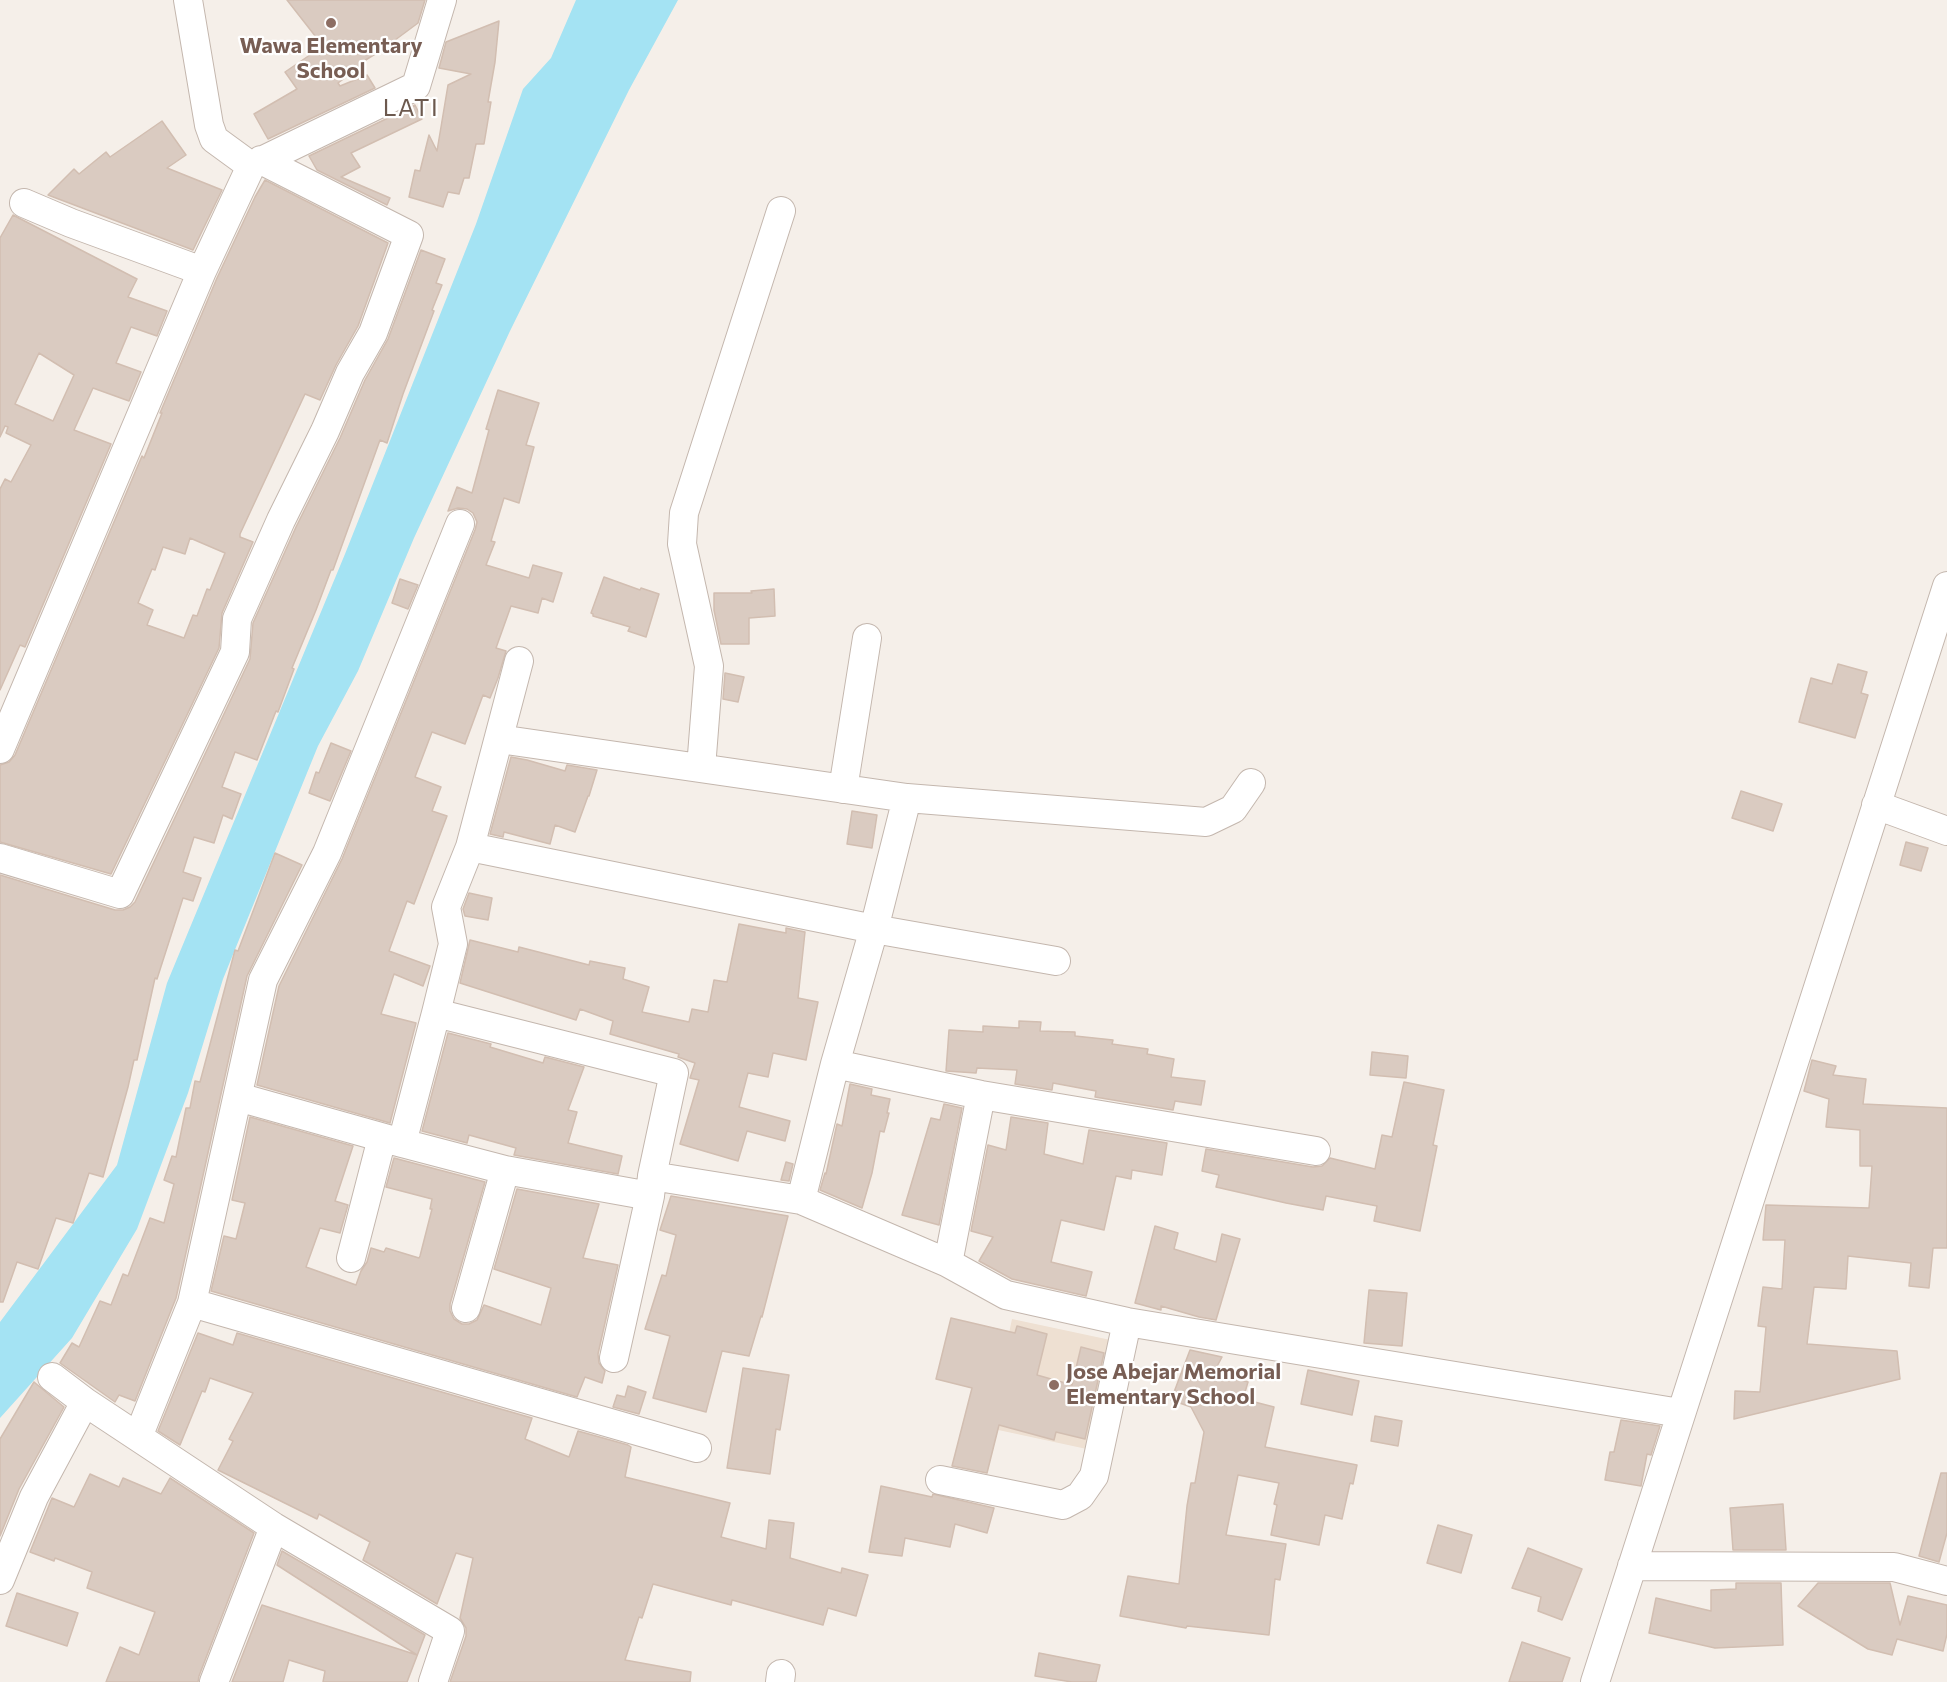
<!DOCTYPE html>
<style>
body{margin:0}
canvas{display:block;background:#f5efe9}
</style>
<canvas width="1947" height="1682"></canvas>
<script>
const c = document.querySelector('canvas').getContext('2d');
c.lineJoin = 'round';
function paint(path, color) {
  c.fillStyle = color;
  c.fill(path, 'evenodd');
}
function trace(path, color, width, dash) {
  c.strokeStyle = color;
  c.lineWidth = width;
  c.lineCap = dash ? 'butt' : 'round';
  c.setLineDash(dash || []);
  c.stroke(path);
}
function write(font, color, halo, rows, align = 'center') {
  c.font = font + ' Commissioner,sans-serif';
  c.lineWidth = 4.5;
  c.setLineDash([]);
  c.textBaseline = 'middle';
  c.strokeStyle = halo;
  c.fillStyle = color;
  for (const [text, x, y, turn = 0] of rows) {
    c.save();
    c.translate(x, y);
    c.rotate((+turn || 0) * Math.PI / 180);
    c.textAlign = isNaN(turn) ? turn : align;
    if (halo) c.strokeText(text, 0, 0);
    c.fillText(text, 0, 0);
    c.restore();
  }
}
paint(new Path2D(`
 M1012,1319L1120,1342L1096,1451L989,1428Z`), '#eee0d2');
paint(new Path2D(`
 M576,0H678L629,90L510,331L414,538L358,671L318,746L223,979L188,1093L137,1229L72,1338L0,1418V1322L117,1165L167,983L345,554L476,224L523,89L551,58Z`), '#a4e3f3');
const building = new Path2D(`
 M287,0H425L418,23L383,49L361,63L362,65L338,83L340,86L367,75L375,88L268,139L254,114L297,89L285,72L323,46Z
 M499,21L495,62L488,102H491L484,144H476L469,178H464L459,194L448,192L443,207L409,197L415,170L420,171L429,135L437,151L448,85L471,74L439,68L446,42Z
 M415,105L422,119L351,153L360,167L341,177L390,198L387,205L317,170L309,156Z
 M162,121L186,155L167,168L222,190L193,250L48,195L74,169L79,174L106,152L110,157Z
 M265,180L388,243L358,326L336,365L320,400L305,394L240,534V537L253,542L222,613L219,648L111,874L0,842V765L9,762L15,755L142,456L144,458L162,413H160L217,278L255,197ZM190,538L225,553L210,590L207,589L197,616L193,615L184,638L147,625L153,610L138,603L152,569L155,570L163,547L185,554Z
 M13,215L137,279L128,297L167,311L157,336L131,327L116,363L141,372L129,401L93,388L74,430L111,444L25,647L20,645L0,690V489L5,479L11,482L31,445L6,433L8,427L5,426L0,437V238ZM39,353L74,375L53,421L15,404Z
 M421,250L445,259L436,283L442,285L432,310L434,311L403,394L387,443L380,440L333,570H331L316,610L292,668L294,669L278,712L276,711L257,760L235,752L222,787L241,794L232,819L223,815L214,843L194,837L183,872L201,878L193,901L183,898L157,979L155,978L137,1060H134L128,1087L103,1177L89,1173L73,1223L56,1218L38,1269L17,1262L3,1302H0V875L115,910H123L130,907L135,902L250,659L253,623L296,527L340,438L365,380L388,339Z
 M498,390L539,403L526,445L534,447L519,503L504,498L491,541L495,542L486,565L529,578L533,565L562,573L553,602L542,598L538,613L511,606L496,648L506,651L498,678L490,698L483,695L465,744L432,732L415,777L441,787L432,811L447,816L414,904L407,901L389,951L430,966L423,986L394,974L381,1014L416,1023L390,1123L257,1085L279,986L342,859L475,530L477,522L473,513L467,509L458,508L448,511L457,487L472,493L489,430L486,429Z
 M604,577L640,590L641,588L659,594L646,637L628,631L630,627L593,616V614L591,613Z
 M400,579L418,585L408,609L392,603Z
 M774,589L775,616L749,618V644H721L714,610V593H752L751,591Z
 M1838,664L1867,672L1861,693L1868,695L1855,738L1799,722L1811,678L1832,684Z
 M725,673L744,677L738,702L723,699Z
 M331,743L351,751L330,801L309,793L316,772L319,773Z
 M511,757L527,760L565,771L567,765L597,770L589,796H588L575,832L555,825L550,844L504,832L503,837L490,834Z
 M1741,791L1782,804L1773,831L1732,818Z
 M852,811L877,815L872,848L847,844Z
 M1906,842L1928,848L1921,871L1900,865Z
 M275,853L302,865L247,976L176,1298L135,1401L119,1395L115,1402L60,1363L72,1343L79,1347L100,1301L111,1305L123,1274L128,1276L150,1218L164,1223L174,1184L164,1180L172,1156L176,1157L186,1108H190L195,1081L200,1082L235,950L238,951Z
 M469,893L492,898L488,920L465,916L463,909Z
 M739,924L786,933V928L805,932L798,998L818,1002L806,1060L773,1053L768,1077L748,1073L739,1107L790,1121L785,1141L747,1131L738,1161L680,1144L699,1080L690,1078L695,1063L678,1057L679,1054L610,1034L613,1021L580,1009L576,1020L460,983L470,940L518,952L519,947L589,965L590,961L625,968L623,979L649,987L642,1012L689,1022L692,1009L708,1012L714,980L727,982Z
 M1019,1021L1041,1022L1040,1031L1075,1032V1036L1113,1040L1112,1044L1148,1049L1147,1054L1174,1059L1171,1077L1205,1081L1201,1105L1175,1101L1173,1110L1095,1097L1096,1091L1053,1083L1052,1090L1015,1084L1017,1070L977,1068L976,1073L946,1071L949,1030L983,1032V1026L1019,1028Z
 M448,1033L491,1044L490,1047L543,1063L545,1057L584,1067L568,1110L577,1112L568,1143L622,1156L618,1174L514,1155L516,1148L469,1135L467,1143L422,1131Z
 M1372,1052L1408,1056L1406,1078L1370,1075Z
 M1812,1060L1836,1066L1833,1075L1866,1079L1863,1104L1947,1108V1248H1933L1929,1288L1909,1286L1911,1263L1848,1256L1846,1289L1814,1287L1807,1344L1897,1351L1900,1379L1734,1419L1735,1391L1760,1392L1766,1327L1758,1326L1763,1287L1782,1289L1785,1240H1763L1766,1205L1869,1208L1872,1166H1860V1130L1826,1127L1829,1099L1804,1091Z
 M1404,1082L1444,1090L1433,1145L1437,1146L1420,1231L1374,1221L1377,1206L1326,1196L1323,1210L1286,1203L1216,1187L1219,1175L1202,1171L1206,1149L1313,1167L1322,1166L1330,1158L1375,1169L1382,1135L1392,1137Z
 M850,1084L872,1089L871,1095L890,1099L887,1113H889L884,1132L880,1131L872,1173L862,1208L820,1190L825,1173L826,1174L837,1124L842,1126Z
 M944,1104L962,1108L939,1225L902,1215L931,1118L940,1120Z
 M250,1117L353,1146L335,1201L348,1205L340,1233L320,1228L306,1267L356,1285L361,1271L367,1262L371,1248L384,1252L386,1248L419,1258L420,1256L432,1209H430L432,1199L386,1187L394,1158L485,1182L450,1304V1311L454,1319L462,1324H469L477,1320L484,1305L541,1325L551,1288L494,1269L517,1189L599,1204L583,1258L618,1265L598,1354L599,1363L605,1371L602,1383L585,1377L577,1397L211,1291L224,1236L236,1239L245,1203L232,1200Z
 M1011,1117L1048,1123L1044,1154L1083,1164L1089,1130L1167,1143L1162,1175L1132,1170L1131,1179L1116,1176L1104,1230L1061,1220L1051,1262L1092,1272L1086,1296L1012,1279L979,1261L993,1237L971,1231L988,1145L1006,1150Z
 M786,1162L793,1164L789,1181L781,1180Z
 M671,1196L788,1216L762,1317L761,1316L749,1356L722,1351L706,1412L653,1398L670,1336L645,1329L662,1275L666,1276L676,1235L660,1230Z
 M1155,1226L1178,1233L1174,1249L1216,1262L1222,1234L1240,1239L1216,1320L1199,1317L1161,1306V1310L1135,1303Z
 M1369,1290L1407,1293L1402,1346L1364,1343Z
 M951,1318L1015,1333L1017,1326L1047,1334L1037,1375L1072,1385L1081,1347L1104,1353L1085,1439L1056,1432L1054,1440L999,1425L987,1473L952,1466L972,1388L936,1379Z
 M198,1333L233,1345L237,1333L532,1418L525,1439L569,1457L578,1431L628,1445L631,1447L625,1477L730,1503L721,1537L766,1549L769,1520L794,1523L790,1558L841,1573L842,1568L868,1575L856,1616L828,1608L823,1625L732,1600L731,1605L653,1584L642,1618L639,1617L625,1660L691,1672L690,1682H450L466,1636V1628L460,1618L473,1558L456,1553L437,1604L363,1560L370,1542L319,1514L317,1519L218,1470L233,1441L229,1439L253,1393L210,1378L205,1392L202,1391L180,1445L158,1431Z
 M1190,1350L1222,1357L1214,1372L1248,1382L1243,1399L1274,1407L1265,1447L1357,1465L1353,1484L1350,1483L1342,1519L1325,1515L1319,1545L1271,1535L1277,1505L1274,1504L1279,1483L1238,1475L1226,1535L1286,1544L1280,1580L1275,1579L1269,1635L1187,1626L1186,1628L1120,1616L1128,1576L1179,1584L1187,1506L1191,1483H1195L1204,1432L1191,1407L1171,1400Z
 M743,1368L789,1375L780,1430L776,1429L770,1474L727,1468Z
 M1308,1370L1359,1381L1352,1415L1301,1404Z
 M34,1382L64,1407L19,1489L0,1536V1439Z
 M628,1386L646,1392L639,1414L613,1407L617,1395L625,1397Z
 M1375,1416L1402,1421L1398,1446L1371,1441Z
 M1621,1420L1660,1426L1651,1455L1647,1454L1641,1486L1605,1480L1610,1452H1614Z
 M1941,1473H1947V1533L1939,1562L1919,1556Z
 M90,1474L119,1487L123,1478L161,1494L170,1478L254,1533L199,1676L198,1682H106L120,1647L139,1655L155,1612L87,1588L92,1572L55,1558L54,1561L30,1552L52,1498L74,1507Z
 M881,1486L932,1497L933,1494L994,1508L987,1533L955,1524L950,1547L905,1538L902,1556L869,1552Z
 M1783,1504L1786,1550H1733L1730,1508Z
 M1438,1525L1472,1535L1461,1573L1427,1563Z
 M1528,1548L1582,1569L1562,1620L1538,1611L1541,1597L1512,1588Z
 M282,1551L425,1635L407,1682H323L325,1671L289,1660L283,1682H232L262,1605L417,1655L277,1565Z
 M1736,1583H1781L1783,1645L1715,1648L1649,1633L1656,1598L1711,1611V1590L1736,1589Z
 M1818,1583H1890L1900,1625L1908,1596L1947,1605V1634L1943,1651L1897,1639L1892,1655L1868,1649L1798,1606Z
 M17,1593L78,1613L67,1646L6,1626Z
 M1522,1642L1570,1658L1562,1682H1509Z
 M1039,1653L1100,1665L1096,1682H1072L1035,1676Z`);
paint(building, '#dacbc1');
trace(building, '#d2beb1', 1.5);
const minor = new Path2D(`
 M188,0L209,125L214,139L251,166
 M24,203L71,223L202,271
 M519,661L470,847L874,929L835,1064
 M499,739L907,798L1206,822L1233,809L1251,783
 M0,749L202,271L251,166L416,86L442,0
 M701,768L709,666L682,544L684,513L781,211
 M843,789L867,638
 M907,798L874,929L1056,961
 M1876,805L1947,831
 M0,858L120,894L235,652L237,619L281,520L325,431L350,373L373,333L409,235L261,160
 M436,1013L453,944L446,907L470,847
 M238,1097L402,1143
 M652,1176L801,1200L948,1263L1006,1295L1127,1322L1680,1413
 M801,1200L835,1064L981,1095L1316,1151
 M351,1258L382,1138
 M948,1263L981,1095
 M192,1303L697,1448
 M466,1308L505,1170
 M614,1358L650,1196L652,1176L674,1073L436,1013L402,1143L505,1170L650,1196
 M52,1377L85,1402L274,1527L450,1631L433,1682
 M138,1437L192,1303L263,980L327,853L460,524
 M940,1480L1063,1505L1080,1496L1094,1476L1127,1322
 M1632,1566L1894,1567L1947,1581
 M0,1580L34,1497L85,1402
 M214,1682L274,1527
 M780,1682L781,1674
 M1595,1682L1947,586`);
trace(minor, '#c4b7ae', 30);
trace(minor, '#fff', 28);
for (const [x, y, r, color] of [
 [331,23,6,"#8d6e63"],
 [1054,1385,6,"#8d6e63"]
]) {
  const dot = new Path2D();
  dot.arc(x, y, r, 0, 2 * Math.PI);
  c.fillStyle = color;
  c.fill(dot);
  trace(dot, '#fff', 2);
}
write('bold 22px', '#785e54', '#fff', [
 ["Wawa Elementary",331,46],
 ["School",331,71],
 ["Jose Abejar Memorial",1066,1372,"left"],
 ["Elementary School",1066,1397,"left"]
]);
c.letterSpacing = '1.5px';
write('24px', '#6c594e', '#fff', [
 ["LATI",411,108]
]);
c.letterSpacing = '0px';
</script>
